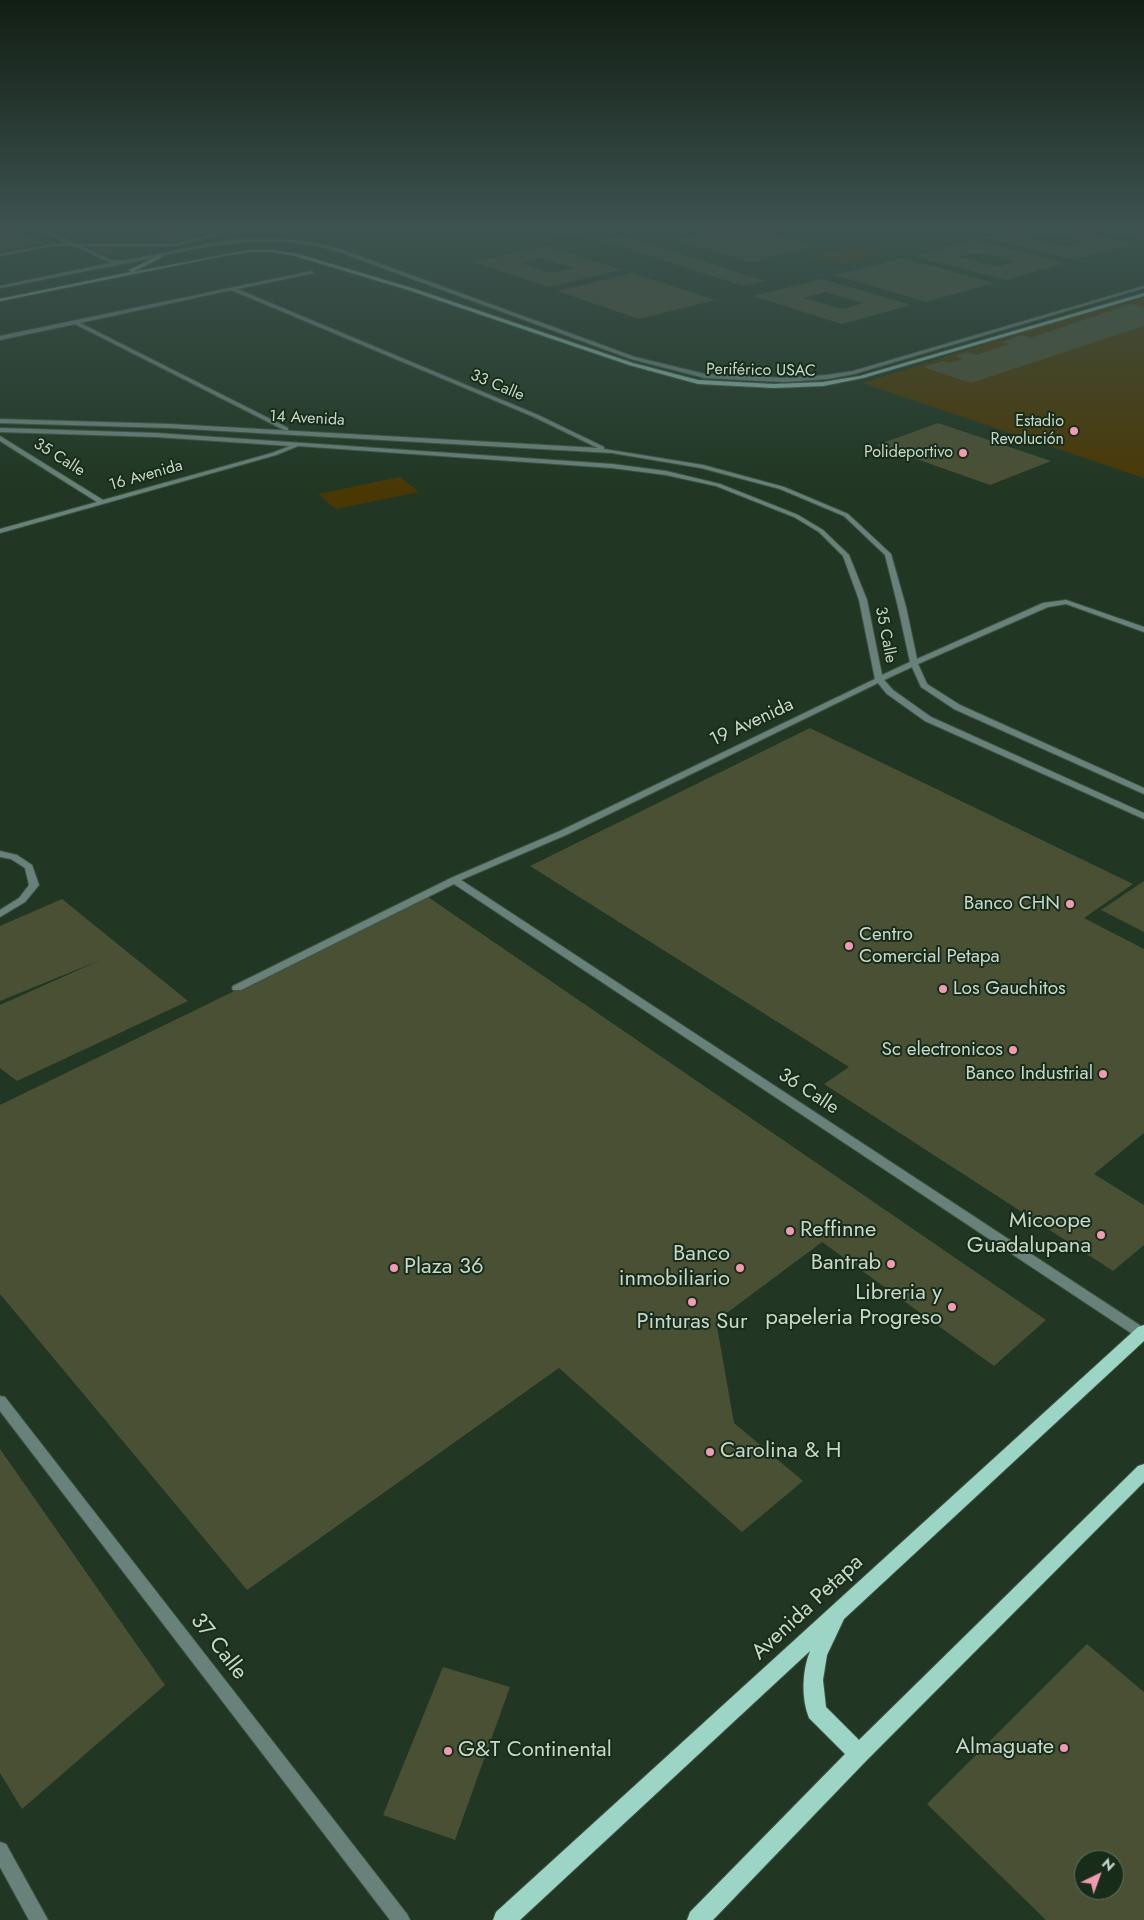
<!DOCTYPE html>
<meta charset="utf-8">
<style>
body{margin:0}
#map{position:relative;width:1144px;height:1920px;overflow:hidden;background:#213723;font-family:Jost,sans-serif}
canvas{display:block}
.north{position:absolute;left:1074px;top:1850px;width:50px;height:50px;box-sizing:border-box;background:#172d1a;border:1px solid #5f7160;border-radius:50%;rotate:42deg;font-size:14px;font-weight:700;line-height:20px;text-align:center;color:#cad7ca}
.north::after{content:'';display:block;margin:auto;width:18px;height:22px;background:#f19ab3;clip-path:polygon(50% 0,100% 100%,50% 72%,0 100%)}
</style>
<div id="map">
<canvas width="1144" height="1920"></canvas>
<div class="north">N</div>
</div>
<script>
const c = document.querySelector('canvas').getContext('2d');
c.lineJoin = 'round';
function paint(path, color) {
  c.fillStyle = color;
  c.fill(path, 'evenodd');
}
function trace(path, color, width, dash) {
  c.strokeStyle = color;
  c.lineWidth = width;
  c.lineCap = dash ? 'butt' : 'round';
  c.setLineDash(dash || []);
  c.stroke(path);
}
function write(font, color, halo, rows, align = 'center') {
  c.font = font + ' Jost,sans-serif';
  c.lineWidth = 4;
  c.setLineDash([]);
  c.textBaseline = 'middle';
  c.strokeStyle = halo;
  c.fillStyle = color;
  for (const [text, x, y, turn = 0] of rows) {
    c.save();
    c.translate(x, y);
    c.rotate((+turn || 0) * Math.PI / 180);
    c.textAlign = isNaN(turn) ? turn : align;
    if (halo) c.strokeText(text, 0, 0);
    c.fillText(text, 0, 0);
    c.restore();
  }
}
paint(new Path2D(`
 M857,245L888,253L842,265L811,257Z
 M1144,298V478L862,383L1049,324Z
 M400,477L419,492L336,509L318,494Z`), '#4a3804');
paint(new Path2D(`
 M0,225H2L45,243L0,251Z
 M145,225H203L220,231L169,243L151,236L168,233Z
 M527,225H624L567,238Z
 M740,225L815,246L751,262L676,240Z
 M939,225H981L961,231Z
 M1031,225H1050L1131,244L1074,260L984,237ZM1046,233L1084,242L1067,247L1029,238Z
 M1078,225H1144V240Z
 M621,235L765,281L743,286L601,240Z
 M973,240L1065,263L1006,280L914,256ZM976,252L1015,262L998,267L959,257Z
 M547,246L622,270L548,287L474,262ZM542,258L572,268L550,273L520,263Z
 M105,247L117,252L102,255L91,250Z
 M903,258L994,283L926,302L835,275Z
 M632,273L715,300L639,319L557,291Z
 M822,279L911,305L842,324L753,296ZM825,292L863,303L843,309L804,298Z
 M1131,304L1144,307V326L971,383L923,367L943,361L949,363L963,359L955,356L968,352L976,355L1009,344L1002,342L1022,335L1030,338Z
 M938,423L1051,461L990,485L877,445Z
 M810,728L1133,884L1084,918L1144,949V1133L1094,1174L1144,1205V1245L1113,1271L824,1084L849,1067L530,866Z
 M1144,881V932L1101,910Z
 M428,897L1046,1320L994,1366L822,1242L716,1321L734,1423L803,1481L742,1532L559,1368L247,1590L0,1294V1105Z
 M62,899L188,1001L17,1081L0,1068V1005L103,959L0,1001V926Z
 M0,1449L165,1685L22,1809L0,1773Z
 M1087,1644L1144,1692V1920H1046L927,1804ZM1084,1860H1114V1890H1084Z
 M443,1667L510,1687L455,1840L383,1815Z`), '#4a5034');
const street = new Path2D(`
 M29,225H34L76,244H175L229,230L216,225H221L236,230L175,246H81L111,260L122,261L223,241C263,237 301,238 340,249L635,357L705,374L784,378L827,375L853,371L1144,286V288L854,374L827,379L784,382L705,378L631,359L336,251C264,231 209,246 138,261C92,270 46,279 0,288V286L115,262C101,262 89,250 75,247C58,242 19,253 0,256V254L56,244H68Z
 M312,271L314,273L237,289L538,415L604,447V449L703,465L784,487L848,514L891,554L906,607L917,659L1043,603L1066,600L1144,627V632L1066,604L1048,607L918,664L927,684L960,705L1144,788V794L954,709L921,687L912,667L884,680L893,690L931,717L1144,813V819L925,721L887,694L878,683L566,835L461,880L1144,1328V1337H1137L454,884L241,990H233L232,988L233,986L451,878L560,831L875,679L859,600L843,556L819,532L794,517L716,486L666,475L612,468L298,446L276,455L0,533V529L97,502L0,441V436L103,500L272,453L290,446L156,437L0,432V428L156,433L612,464L666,471L720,484L798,515L823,530L849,555L867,600L882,675L910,662L898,607L885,555L844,516L780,489L701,468L612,453L170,428L0,423V419L170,424L598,448L534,417L231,290L80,323L288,428V430H284L75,324L0,340V336Z
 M0,851L17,855L32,865L39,885L25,902L0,917V910L19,898L29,885L25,868L11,859L0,857Z
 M0,1396L5,1397L407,1914L410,1920H390L0,1411Z
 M0,1842L6,1844L48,1920H29L0,1867Z`);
const secondary = new Path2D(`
 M250,250H273L298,254L412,288L633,363L698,380L774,384L823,382L860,376L1144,293V296L863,378L823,386L774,388L698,384L629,365L408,290L295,256L273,252H250L228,255L0,301V299L131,272L129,270L160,255L162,257L133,272Z`);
const primary = new Path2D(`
 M1144,1325V1341L844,1619L827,1655L823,1680L826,1707L859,1740L1138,1466L1144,1464V1482L866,1761L713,1920H687L690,1912L845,1754L809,1718C801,1698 802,1671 810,1651L520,1920H493L496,1912L1138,1327Z`);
trace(street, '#3f5441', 2);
trace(secondary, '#3f5441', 2);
trace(primary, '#3f5441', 2);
paint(street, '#68827b');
paint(secondary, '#86b1a5');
paint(primary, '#9cd5c5');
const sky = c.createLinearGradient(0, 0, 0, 493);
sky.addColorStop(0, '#121e13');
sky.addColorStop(0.46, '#3d5350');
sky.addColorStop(1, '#3d535000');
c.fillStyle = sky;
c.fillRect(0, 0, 1144, 493);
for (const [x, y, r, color] of [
 [1074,431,5,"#f19ab3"],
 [963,453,5,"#f19ab3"],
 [1070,904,5,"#f19ab3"],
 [849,946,5,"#f19ab3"],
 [943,989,5,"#f19ab3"],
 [1013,1050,5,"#f19ab3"],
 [1103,1074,5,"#f19ab3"],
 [790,1231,5,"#f19ab3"],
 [1101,1235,5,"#f19ab3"],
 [891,1264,5,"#f19ab3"],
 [394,1268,5,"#f19ab3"],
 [740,1268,5,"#f19ab3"],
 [692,1302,5,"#f19ab3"],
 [952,1307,5,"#f19ab3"],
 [710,1452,5,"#f19ab3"],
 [1064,1748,5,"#f19ab3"],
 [448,1751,5,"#f19ab3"]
]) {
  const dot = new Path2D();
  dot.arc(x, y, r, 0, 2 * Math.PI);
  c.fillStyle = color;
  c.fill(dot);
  trace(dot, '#172d1a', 2);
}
write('16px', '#cad7ca', '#172d1a', [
 ["Periférico USAC",761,371,1],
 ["33 Calle",497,386,23],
 ["14 Avenida",307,419,3],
 ["35 Calle",59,458,32],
 ["16 Avenida",146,476,-16],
 ["35 Calle",885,635,79]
]);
write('16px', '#cad7ca', '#172d1a', [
 ["Estadio",1064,422],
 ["Revolución",1064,440],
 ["Polideportivo",953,453]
], 'right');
write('19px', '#cad7ca', '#172d1a', [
 ["19 Avenida",752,723,-25],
 ["36 Calle",808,1092,33]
]);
write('19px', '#cad7ca', '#172d1a', [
 ["Banco CHN",1060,904],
 ["Centro",859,935,"left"],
 ["Comercial Petapa",859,957,"left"],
 ["Los Gauchitos",953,989,"left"],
 ["Sc electronicos",1003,1050],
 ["Banco Industrial",1093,1074]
], 'right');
write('22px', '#cad7ca', '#172d1a', [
 ["Micoope",1091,1222],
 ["Guadalupana",1091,1247],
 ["Reffinne",800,1231,"left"],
 ["Banco",730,1255],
 ["inmobiliario",730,1280],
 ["Bantrab",881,1264],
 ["Plaza 36",404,1268,"left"],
 ["Libreria y",942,1294],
 ["papeleria Progreso",942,1319],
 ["Pinturas Sur",692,1323,"center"],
 ["Carolina & H",720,1452,"left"],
 ["Almaguate",1054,1748],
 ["G&T Continental",458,1751,"left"]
], 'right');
write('22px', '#cad7ca', '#172d1a', [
 ["Avenida Petapa",808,1608,-43],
 ["37 Calle",218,1647,52]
]);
</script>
